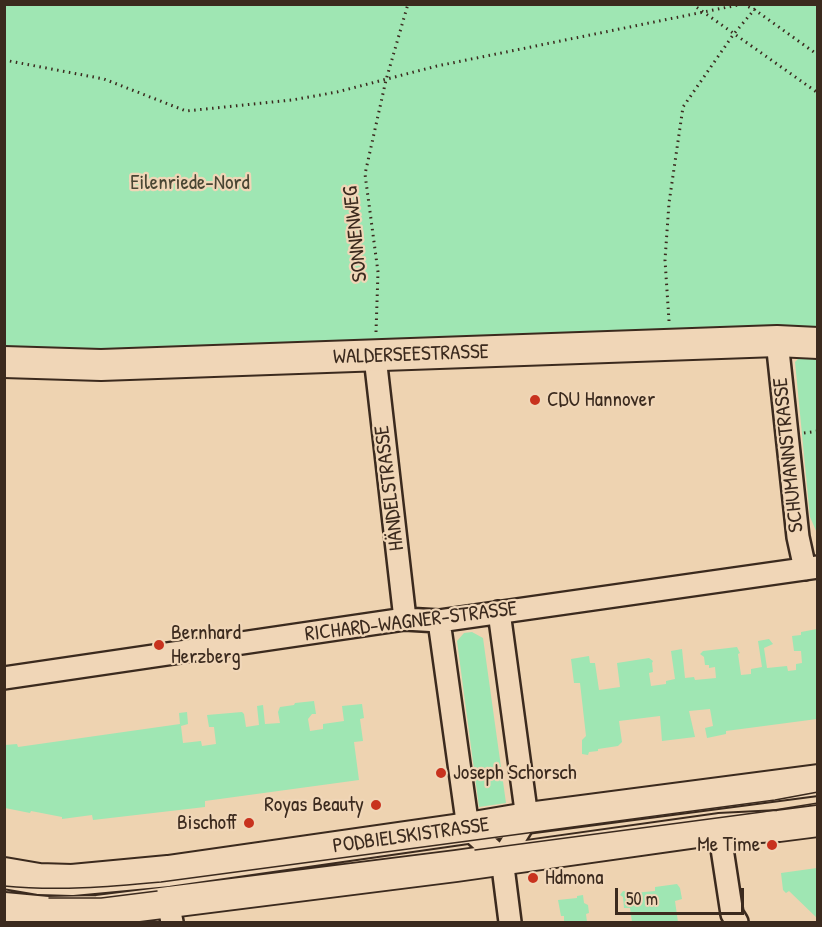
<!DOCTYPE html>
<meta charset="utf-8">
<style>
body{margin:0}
#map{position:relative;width:822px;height:927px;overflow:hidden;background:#eed3b1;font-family:"Patrick Hand",sans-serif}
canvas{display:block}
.frame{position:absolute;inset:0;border:6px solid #3b2a1e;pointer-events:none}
.scale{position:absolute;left:615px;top:888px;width:129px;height:27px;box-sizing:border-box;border:3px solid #3b2a1e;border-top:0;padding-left:8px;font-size:18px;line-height:21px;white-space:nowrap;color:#3b2a1e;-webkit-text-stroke:4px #f0d6b7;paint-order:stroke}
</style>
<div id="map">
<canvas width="822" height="927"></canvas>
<div class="frame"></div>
<div class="scale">50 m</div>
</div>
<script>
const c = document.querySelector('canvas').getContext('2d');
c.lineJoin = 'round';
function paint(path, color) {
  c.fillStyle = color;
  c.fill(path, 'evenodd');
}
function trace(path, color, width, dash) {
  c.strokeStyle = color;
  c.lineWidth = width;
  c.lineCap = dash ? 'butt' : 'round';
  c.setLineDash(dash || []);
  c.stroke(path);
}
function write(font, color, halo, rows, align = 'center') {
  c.font = font + ' "Patrick Hand",sans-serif';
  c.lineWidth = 4.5;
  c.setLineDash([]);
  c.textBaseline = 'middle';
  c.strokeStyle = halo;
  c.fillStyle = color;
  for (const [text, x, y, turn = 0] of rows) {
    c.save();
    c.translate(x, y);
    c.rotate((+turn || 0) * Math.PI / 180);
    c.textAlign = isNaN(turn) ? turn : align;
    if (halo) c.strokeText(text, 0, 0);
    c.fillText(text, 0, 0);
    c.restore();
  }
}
paint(new Path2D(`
 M4,5H817V343L5,362Z
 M799,358L817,359V533L810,517L795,362Z
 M817,629V719L726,731V734L707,738L705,728L713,726L710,709L689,711L695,737L662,741L660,716L619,721L622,742L618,746L598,749V751L589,752L588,755L582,754V740L586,736L580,683H574L571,659L589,656L590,663H595L599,690L620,687L617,663L649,658L653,661L652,663L653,672L649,673L651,686L666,684V681L675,679L671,651L682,649L685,678L694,677L695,680L716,678L715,667L709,668V665H705L704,657L700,654L703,651L737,647L740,653L738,654L741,675L751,674V669L762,667L758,641L769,639L773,644L764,648L767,668L787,666L788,671L796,670V664L802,663L801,651H794L792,636L801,635V632Z
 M472,632L483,638L506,803L479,807L457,641L464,633Z
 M314,701L316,714H312L308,719L310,731L323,729V724L344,721L342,706L362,704L364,718L360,719L363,741L354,742L359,780L205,801V807L93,820L92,815L62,819V817L31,811L30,813L5,808V745L17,744L18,747L180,724L179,713L187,712L188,724L181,726L183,743L201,741L202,746L216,744L214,727H209L207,715L242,712L244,714L246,727L259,725L257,706L263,705L265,724L280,723L278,712L280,707L294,705L295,703Z
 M817,868H818L817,918L789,891L786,893L783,890L781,873Z
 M677,884L680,888L682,899L675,901L678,922H632L630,908H624L623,897L620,895L623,891L634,893L655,891V887Z
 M583,895L584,903L588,905L589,913L586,914L587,922H564V916H561L558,900L577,898V896Z`), '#9fe6b3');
const street = new Path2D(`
 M777,341L798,537L805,569
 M375,357L405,619
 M499,612L527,818L502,859
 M439,621L468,828L502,859
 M4,678L405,619L439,621L818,567
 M719,829L732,914L737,922
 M502,859L510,922
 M168,902L172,922`);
const secondary = new Path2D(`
 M4,362L101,365L777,341L818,343
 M4,873L39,879L72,880L168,871L468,828L527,818L818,780
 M4,908L47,912L98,911L456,866L719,829L779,826L818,821`);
trace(street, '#3b2a1e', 26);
trace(secondary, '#3b2a1e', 34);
trace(new Path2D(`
 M692,4L818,93
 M743,4L755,10L818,55
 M4,60L104,79L186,111L292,100L337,92L437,66L743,4
 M669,321L665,260L669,203L683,107L733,35L759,4
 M376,332L378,272L365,174L386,80L408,4
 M804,433L818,431`), '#3b2a1e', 3, [1.5, 4.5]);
trace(street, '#f0d6b7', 21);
trace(secondary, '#f0d6b7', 30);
trace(new Path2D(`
 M475,850L762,812L818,803
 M4,886C57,891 108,887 161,882L775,800L818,792
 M49,898H101L157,891`), '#3b2a1e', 1.5);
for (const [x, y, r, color] of [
 [535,400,6,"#c8321e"],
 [159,645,6,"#c8321e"],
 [441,773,6,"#c8321e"],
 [376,805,6,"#c8321e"],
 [249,823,6,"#c8321e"],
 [772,845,6,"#c8321e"],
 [533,878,6,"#c8321e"]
]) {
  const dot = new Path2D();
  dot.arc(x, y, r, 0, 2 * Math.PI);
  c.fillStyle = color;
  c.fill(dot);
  trace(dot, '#f0d6b7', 2);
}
write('21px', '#4a4634', '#f0d6b7', [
 ["Eilenriede-Nord",190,183]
]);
write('21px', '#3b2a1e', '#f0d6b7', [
 ["SONNENWEG",356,234,-96],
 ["WALDERSEESTRASSE",411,355,-2],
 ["SCHUMANNSTRASSE",789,455,-96],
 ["HÄNDELSTRASSE",390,488,-97],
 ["RICHARD-WAGNER-STRASSE",411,622,-7],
 ["PODBIELSKISTRASSE",411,836,-8]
]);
write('21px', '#3b2a1e', '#f0d6b7', [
 ["CDU Hannover",547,400],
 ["Bernhard",171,633],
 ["Herzberg",171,657],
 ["Joseph Schorsch",453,773],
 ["Royas Beauty",364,805,"right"],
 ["Bischoff",237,823,"right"],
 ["Me Time",760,845,"right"],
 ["Hdmona",545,878]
], 'left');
</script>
